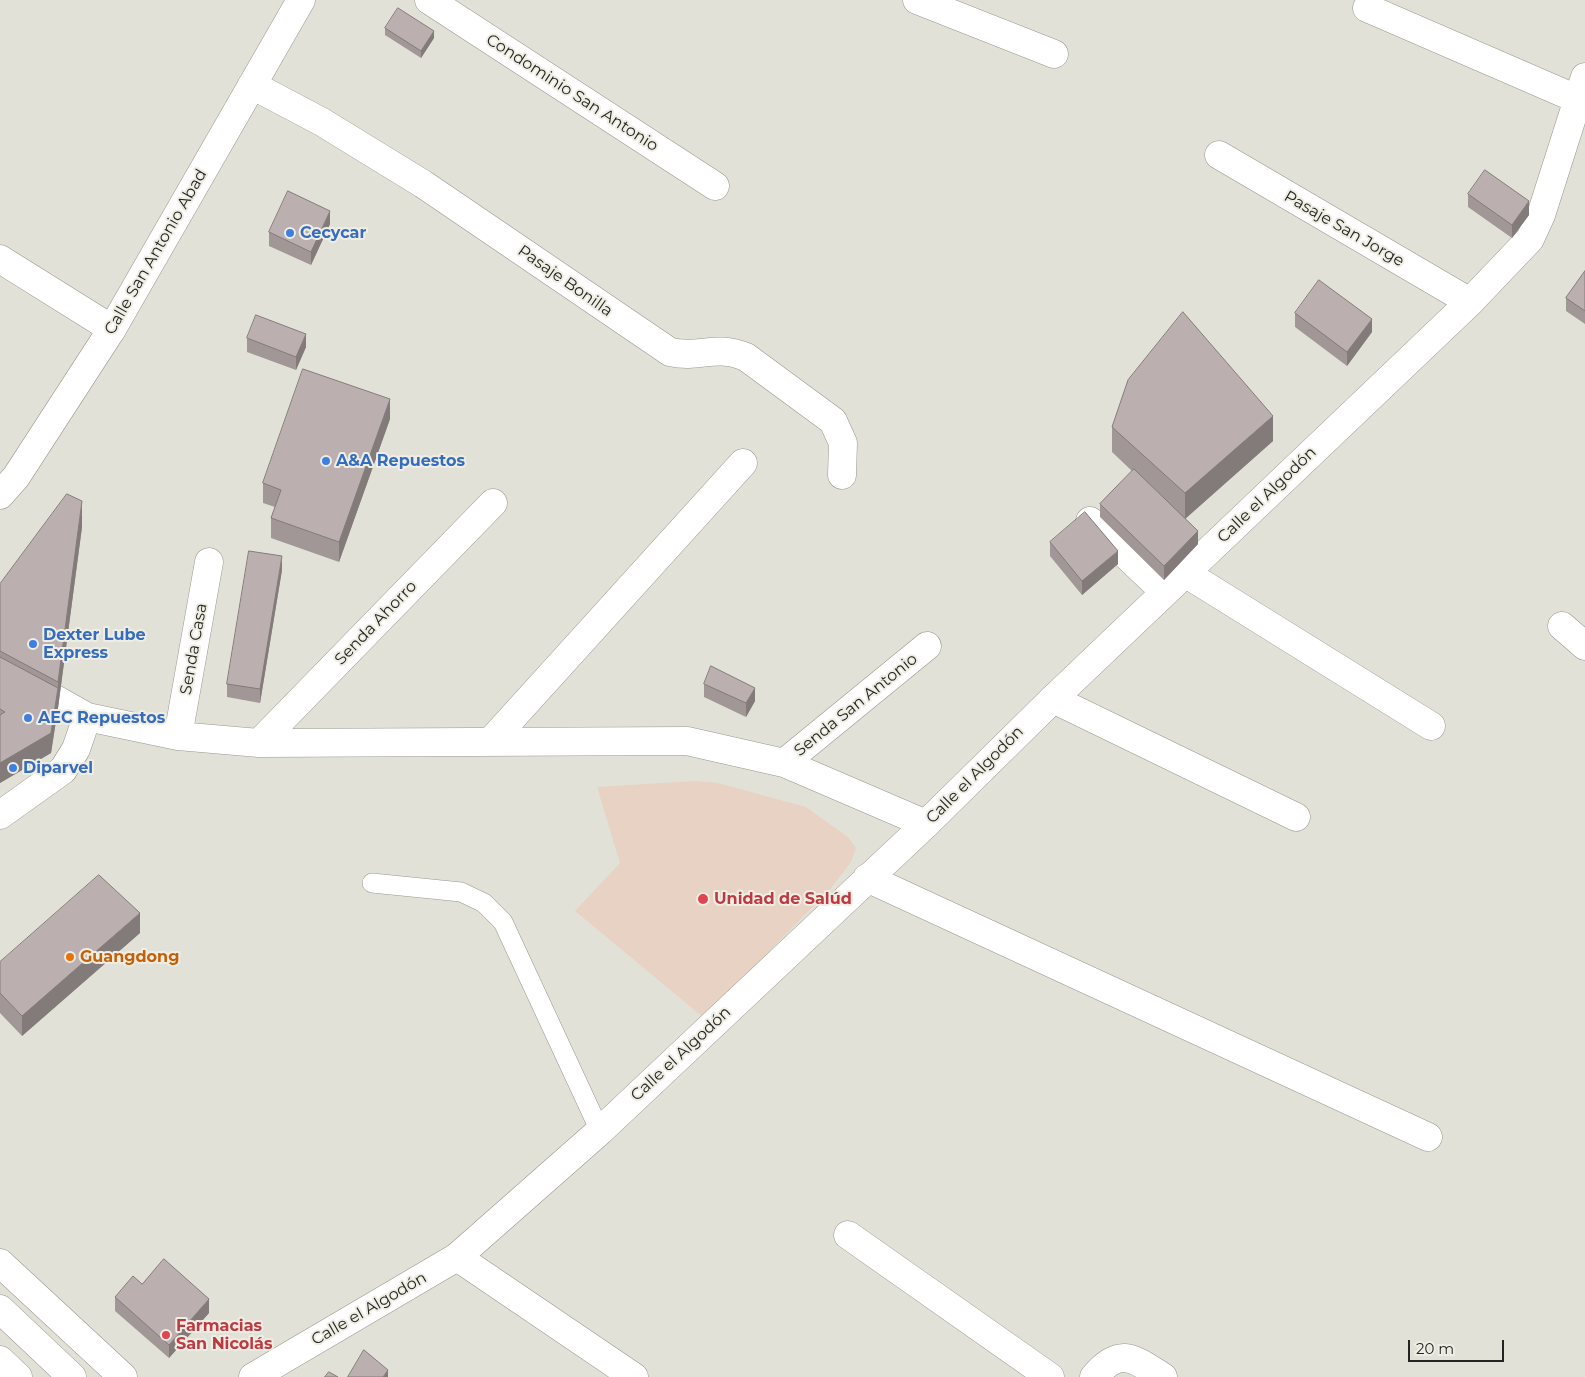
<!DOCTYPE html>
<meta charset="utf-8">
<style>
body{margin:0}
#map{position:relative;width:1585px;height:1377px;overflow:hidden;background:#e2e1d8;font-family:Montserrat,sans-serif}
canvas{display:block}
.scale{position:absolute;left:1408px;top:1340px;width:96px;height:22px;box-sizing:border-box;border:2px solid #252421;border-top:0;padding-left:6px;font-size:15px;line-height:18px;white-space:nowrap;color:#252421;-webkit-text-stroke:4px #efeee5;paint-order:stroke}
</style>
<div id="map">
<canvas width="1585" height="1377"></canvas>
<div class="scale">20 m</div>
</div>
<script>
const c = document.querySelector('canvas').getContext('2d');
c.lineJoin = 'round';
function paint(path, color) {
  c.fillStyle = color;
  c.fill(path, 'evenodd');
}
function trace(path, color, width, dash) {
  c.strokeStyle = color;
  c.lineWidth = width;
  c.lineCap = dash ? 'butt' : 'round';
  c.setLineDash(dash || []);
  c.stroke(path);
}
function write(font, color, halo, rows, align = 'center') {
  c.font = font + ' Montserrat,sans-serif';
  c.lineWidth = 4;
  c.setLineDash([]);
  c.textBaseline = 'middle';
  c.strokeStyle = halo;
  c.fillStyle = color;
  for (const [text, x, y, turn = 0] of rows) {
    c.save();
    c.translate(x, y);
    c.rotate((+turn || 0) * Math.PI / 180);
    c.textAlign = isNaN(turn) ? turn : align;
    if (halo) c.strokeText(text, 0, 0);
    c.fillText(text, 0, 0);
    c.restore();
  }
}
paint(new Path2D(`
 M695,781L718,783L806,807L848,837L856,848L851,862L832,887L704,1018L575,911L620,863L597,787Z`), '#e7d2c4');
const service = new Path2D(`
 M372,883L461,892L484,903L503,922L600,1131`);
const pedestrian = new Path2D(`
 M1219,155L1470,302`);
const minor = new Path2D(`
 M429,0L715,186
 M917,0L1054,54
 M1367,8L1577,99
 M252,85L322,122L423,184L670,352C701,359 714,344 746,357L833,421L843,443L842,475
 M0,259L112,329
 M1090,521L1165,592
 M1185,573L1431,726
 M1562,626L1585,646
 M0,668L87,717L178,736L259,743L687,741L784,763L926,824
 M1053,699L1296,817
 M178,736L209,562
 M492,740L743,463
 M259,743L493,503
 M784,763L927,646
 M0,815L63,770L76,749L87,717
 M867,878L1428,1137
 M848,1235L1050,1377
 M457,1257L634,1377
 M1094,1377C1120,1346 1133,1358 1163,1377`);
const tertiary = new Path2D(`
 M253,1377L457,1257L600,1131L926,824L1053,699L1470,302L1530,239L1541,215L1585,77`);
const primary = new Path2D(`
 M0,495L16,477L112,329L301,0`);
const trunk = new Path2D(`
 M0,1263L123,1377
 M0,1309L72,1377
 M0,1360L18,1377`);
trace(service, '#98978e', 20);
trace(pedestrian, '#98978e', 29);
trace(minor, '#98978e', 29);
trace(tertiary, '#98978e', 29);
trace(primary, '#98978e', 29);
trace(trunk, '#98978e', 29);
trace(service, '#fff', 19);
trace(pedestrian, '#fff', 28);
trace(minor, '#fff', 28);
trace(tertiary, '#fff', 28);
trace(primary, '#fff', 28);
trace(trunk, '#fff', 28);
paint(new Path2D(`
 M385,28L434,38L421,58L385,35Z
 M1468,194L1529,215L1512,238L1468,207Z
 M330,224L311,265L269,246V232Z
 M1585,271V324L1566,311V298Z
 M1295,313L1372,332L1347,366L1295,327Z
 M247,338L306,347L296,370L247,352Z
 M390,419L339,562L271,538V518L275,507L263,503V483Z
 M1112,427L1273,441L1185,519L1198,544L1164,580L1100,517V504L1132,471L1112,452Z
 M82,527L58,708L51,753L0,783V584Z
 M1050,542L1118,564L1082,595L1050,556Z
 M282,570L260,703L227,697V684Z
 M704,684L755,701L746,717L704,697Z
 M140,933L22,1036L0,1013V962Z
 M142,1284L209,1313L169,1358L115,1311V1297Z`), '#a19796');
paint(new Path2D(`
 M434,31V38L421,58V51Z
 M1529,201V215L1512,238V225Z
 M330,211V224L311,265V252Z
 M1372,319V332L1347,366V352Z
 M306,334V347L296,370V357Z
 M390,399V419L339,562V542Z
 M1273,416V441L1185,519V493Z
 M82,501V527L58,708L51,753L0,783V763L58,688V682Z
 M1198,531V544L1164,580V566Z
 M1118,551V564L1082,595V581Z
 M282,556V570L260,703V689Z
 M755,688V701L746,717V703Z
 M140,913V933L22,1036V1016Z
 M209,1299V1313L169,1358V1345Z
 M388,1370V1377H383Z`), '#837b7a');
const building = new Path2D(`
 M398,8L434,31L421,51L385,28Z
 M1485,170L1529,201L1512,225L1468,194Z
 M288,191L330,211L311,252L269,232Z
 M1585,271V311L1566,298Z
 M1319,280L1372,319L1347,352L1295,313Z
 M1183,312L1273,416L1185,493L1112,427L1128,380Z
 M256,315L306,334L296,357L247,338Z
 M303,369L390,399L339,542L271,518L281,490L263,483Z
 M1134,469L1198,531L1164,566L1100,504Z
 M67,494L82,501L58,682L0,651V584Z
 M1085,512L1118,551L1082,581L1050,542Z
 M249,551L282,556L260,689L227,684Z
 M0,657L58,688L51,733L0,763V715L5,712L0,709Z
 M711,666L755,688L746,703L704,684Z
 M99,875L140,913L22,1016L0,993V962Z
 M164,1259L209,1299L169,1345L115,1297L133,1276L142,1284Z
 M364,1350L388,1370L383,1377H348Z
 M329,1372L338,1377H325Z`);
paint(building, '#bbb0af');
trace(building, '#837b7a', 1);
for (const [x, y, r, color] of [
 [290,233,5,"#3f7fe0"],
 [326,461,5,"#3f7fe0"],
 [33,644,5,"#3f7fe0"],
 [28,718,5,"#3f7fe0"],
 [13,768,5,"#3f7fe0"],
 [703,899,6,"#e0444e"],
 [70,957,5,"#e8710a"],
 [166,1335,5,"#e0444e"]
]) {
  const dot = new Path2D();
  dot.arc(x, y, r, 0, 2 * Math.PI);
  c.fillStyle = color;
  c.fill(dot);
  trace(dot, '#efeee5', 2);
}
write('16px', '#252421', '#efeee5', [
 ["Condominio San Antonio",572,93,33],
 ["Pasaje San Jorge",1344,229,30],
 ["Calle San Antonio Abad",156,252,-60],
 ["Pasaje Bonilla",565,281,35],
 ["Calle el Algodón",1267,495,-44],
 ["Senda Ahorro",376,623,-46],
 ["Senda Casa",194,649,-80],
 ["Senda San Antonio",856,705,-39],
 ["Calle el Algodón",975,775,-45],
 ["Calle el Algodón",681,1054,-43],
 ["Calle el Algodón",369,1309,-30]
]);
write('bold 16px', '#366cbe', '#efeee5', [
 ["Cecycar",300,233],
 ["A&A Repuestos",336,461],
 ["Dexter Lube",43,635],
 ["Express",43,653],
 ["AEC Repuestos",38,718],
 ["Diparvel",23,768]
], 'left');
write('bold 16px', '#be3a42', '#efeee5', [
 ["Unidad de Salúd",714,899],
 ["Farmacias",176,1326],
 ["San Nicolás",176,1344]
], 'left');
write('bold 16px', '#c56008', '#efeee5', [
 ["Guangdong",80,957]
], 'left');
</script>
